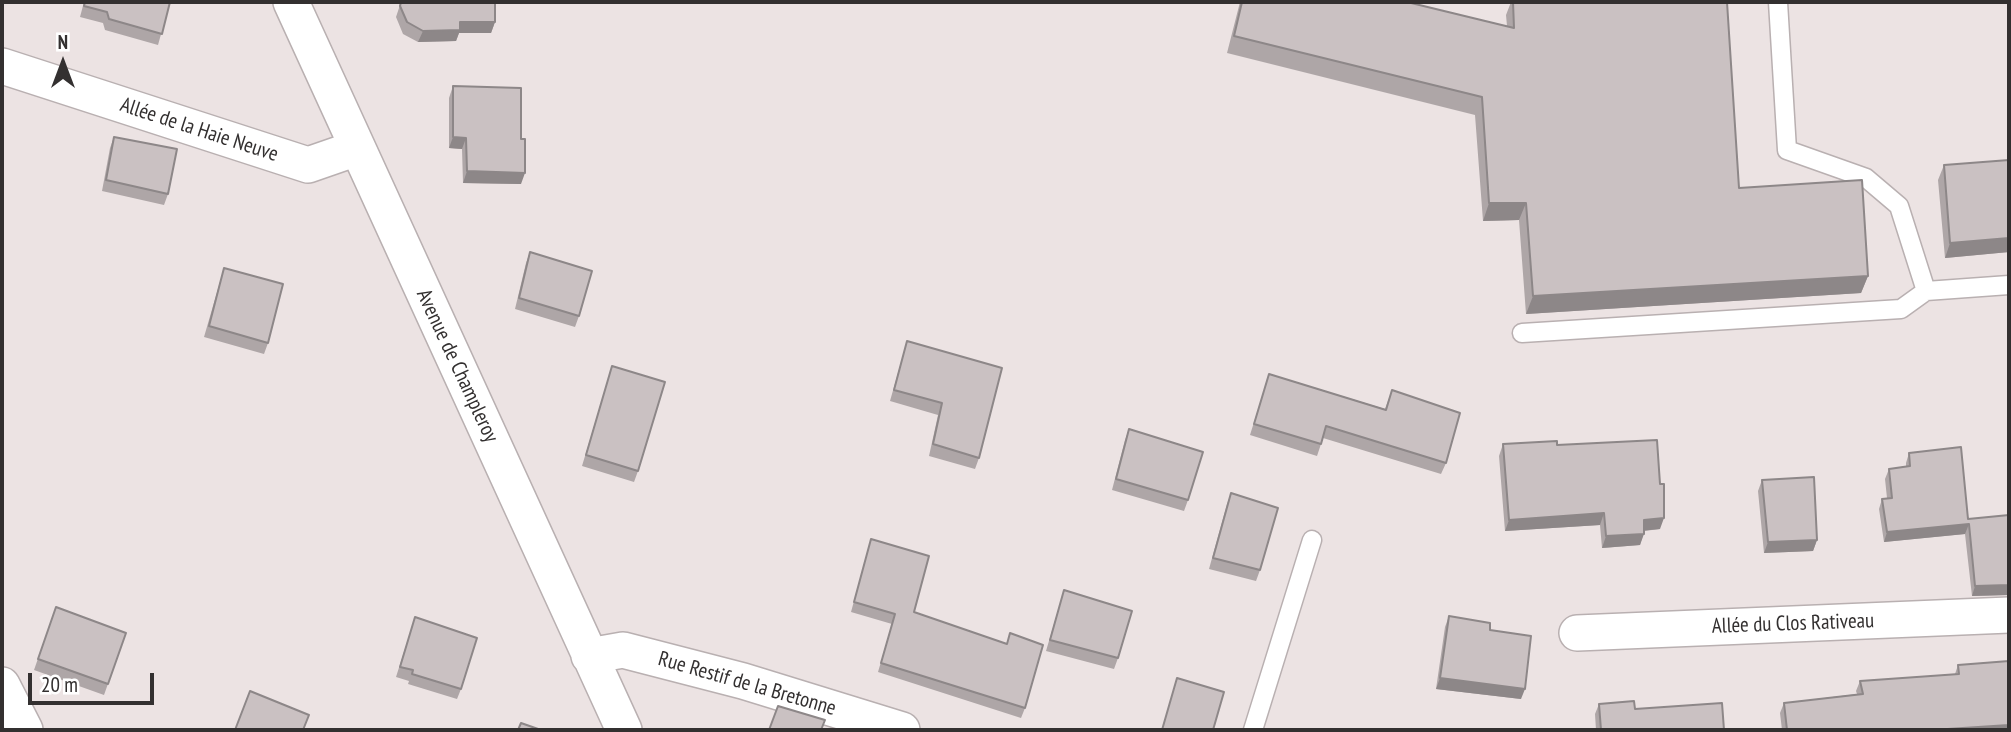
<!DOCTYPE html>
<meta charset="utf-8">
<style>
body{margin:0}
#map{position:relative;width:2011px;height:732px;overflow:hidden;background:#ece3e3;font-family:"PT Sans Narrow",sans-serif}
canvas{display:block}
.frame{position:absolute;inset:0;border:4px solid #333030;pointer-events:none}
.north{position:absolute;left:28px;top:28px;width:70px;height:70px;-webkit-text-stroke:5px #fff;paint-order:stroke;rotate:0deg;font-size:19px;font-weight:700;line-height:28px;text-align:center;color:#333030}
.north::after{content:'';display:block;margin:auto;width:24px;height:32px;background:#333030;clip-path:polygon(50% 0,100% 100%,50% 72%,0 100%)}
.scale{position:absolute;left:28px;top:673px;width:126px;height:32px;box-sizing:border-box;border:4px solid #333030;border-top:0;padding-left:9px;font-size:21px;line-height:24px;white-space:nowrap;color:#333030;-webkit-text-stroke:5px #fff;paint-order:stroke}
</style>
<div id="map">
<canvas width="2011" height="732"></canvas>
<div class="frame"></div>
<div class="north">N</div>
<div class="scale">20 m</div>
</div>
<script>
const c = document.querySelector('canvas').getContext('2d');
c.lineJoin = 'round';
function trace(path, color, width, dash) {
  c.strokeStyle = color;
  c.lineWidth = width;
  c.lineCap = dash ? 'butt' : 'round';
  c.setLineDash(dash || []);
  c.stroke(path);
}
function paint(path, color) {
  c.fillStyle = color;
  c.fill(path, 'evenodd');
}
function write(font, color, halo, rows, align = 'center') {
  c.font = font + ' "PT Sans Narrow",sans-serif';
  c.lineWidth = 6;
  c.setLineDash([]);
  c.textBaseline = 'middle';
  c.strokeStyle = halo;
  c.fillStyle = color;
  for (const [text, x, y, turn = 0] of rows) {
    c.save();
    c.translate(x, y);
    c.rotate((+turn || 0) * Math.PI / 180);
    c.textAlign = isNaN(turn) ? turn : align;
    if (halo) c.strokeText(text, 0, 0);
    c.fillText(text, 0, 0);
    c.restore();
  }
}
const lane = new Path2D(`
 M1778,2L1787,150L1866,178L1899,206L1926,291
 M1522,333L1901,309L1926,291L2009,285
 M1253,730L1312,540`);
const street = new Path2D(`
 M291,2L624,730
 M2,66L308,165L357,148
 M1577,633L2009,615
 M589,656L623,650L743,681L902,730
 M2,685L25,730`);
trace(lane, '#b9b0b1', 21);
trace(street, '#b9b0b1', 38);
trace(lane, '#fff', 18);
trace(street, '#fff', 35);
paint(new Path2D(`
 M84,2H170L158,45L105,30L103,23L80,17Z
 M401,2L495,22L491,33H459L456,41L418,42L403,34L396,17Z
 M1240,2H1407L1507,26L1506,15L1511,2H1727L1739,188L1868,276L1861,293L1526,314L1519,220L1483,221L1475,115L1227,53Z
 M453,86L521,184L463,183L462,149L449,148V98Z
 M114,137L168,194L164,205L102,191L110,148Z
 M2009,160V252L1945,258L1938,180L1944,165Z
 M530,252L579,316L575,327L515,309L526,263Z
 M224,268L268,343L264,354L204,337Z
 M907,341L979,458L975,469L929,456L938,415L890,401Z
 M612,366L638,471L634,482L582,466Z
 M1269,374L1385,409L1392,390L1446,463L1441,474L1323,438L1317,456L1250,435Z
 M1129,429L1188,500L1184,511L1112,490L1125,440Z
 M1503,444L1557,445L1660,529L1644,531L1640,545L1602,548L1600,525L1505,531L1499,456Z
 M1909,453L1968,519L2009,515V595L1972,596L1965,534L1884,542L1879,509L1882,499L1887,498L1885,479L1889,469L1906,466V463Z
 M1762,480L1817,540L1813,551L1764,553L1758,491Z
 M1231,493L1260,570L1256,581L1209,569L1227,504Z
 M871,539L914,612L1025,708L1021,718L878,672L892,624L851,612Z
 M1064,590L1118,658L1114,669L1046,651Z
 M56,607L126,633L104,695L34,670Z
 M1449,616L1490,630L1521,699L1436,689L1445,627Z
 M415,617L461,689L457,699L408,684L409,681L396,677Z
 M1958,665L2009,730H1782L1780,713L1784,703L1857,694L1856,691L1860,681L1955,674Z
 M1599,704L1635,709L1724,730H1596L1595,714Z`), '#aea6a7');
paint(new Path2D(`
 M460,22H495L491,33H459L456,41L418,42L423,31Z
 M453,137L466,138L462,149L449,148Z
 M467,171L525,173L521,184L463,183Z
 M1489,203H1526L1519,220L1483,221Z
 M2009,238V252L1945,258L1950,243Z
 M1868,276L1861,293L1526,314L1533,296Z
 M1604,513L1600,525L1505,531L1509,520Z
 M1664,518L1660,529L1640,531L1644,520Z
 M1969,524L1965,534L1884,542L1887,532Z
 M1644,534L1640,545L1602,548L1606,536Z
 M1817,540L1813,551L1764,553L1768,542Z
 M2009,585L2008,595L1972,596L1975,586Z
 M1440,678L1525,689L1521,699L1436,689Z
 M2009,725V730H1932Z`), '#8d8788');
const building = new Path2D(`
 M85,2H170L162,34L109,19L107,12L84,6Z
 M401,2H495V22H460V30L423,31L407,22L400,6Z
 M1242,2H1407L1514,28L1513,2H1727L1739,188L1862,180L1868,276L1533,296L1526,203H1489L1482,97L1234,36Z
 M453,86L521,88V139H525V173L467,171L466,138L453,137Z
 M114,137L177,149L168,194L106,180Z
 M2009,160V238L1950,243L1944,165Z
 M530,252L592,271L579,316L519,298Z
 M224,268L283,284L268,343L209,326Z
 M907,341L1002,368L979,458L933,444L942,403L894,390Z
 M612,366L665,382L638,471L586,455Z
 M1269,374L1386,410L1392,390L1460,413L1446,463L1326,426L1321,444L1254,424Z
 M1129,429L1203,452L1188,500L1116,479Z
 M1657,440L1660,484H1664V518L1644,520V534L1606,536L1604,513L1509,520L1503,444L1557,441V445Z
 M1961,447L1968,519L2009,515V585L1975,586L1969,524L1887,532L1882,499L1892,498L1889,469L1910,466L1909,453Z
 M1814,477L1817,540L1768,542L1762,480Z
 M1231,493L1278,508L1260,570L1213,558Z
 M871,539L929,556L914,612L1007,644L1010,633L1043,645L1025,708L881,663L895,614L854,602Z
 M1064,590L1132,611L1118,658L1050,640Z
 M56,607L126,633L108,684L38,659Z
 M1449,616L1490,623V630L1531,636L1525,689L1440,678Z
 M415,617L477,638L461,689L412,674L413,670L400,667Z
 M2009,661V725L1932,730H1787L1784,703L1863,694L1860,681L1959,674L1958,665Z
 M1177,678L1224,692L1213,730H1162Z
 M250,691L309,715L303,730H235Z
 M1634,701L1635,709L1722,703L1724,730H1601L1599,704Z
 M778,706L825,720L821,730H769Z
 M521,723L541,730H518Z`);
paint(building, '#cac1c2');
trace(building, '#8d8788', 2);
write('21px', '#333030', '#fff', [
 ["Allée de la Haie Neuve",199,130,18],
 ["Avenue de Champleroy",457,366,65],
 ["Allée du Clos Rativeau",1793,624,-2],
 ["Rue Restif de la Bretonne",747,684,16]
]);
</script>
